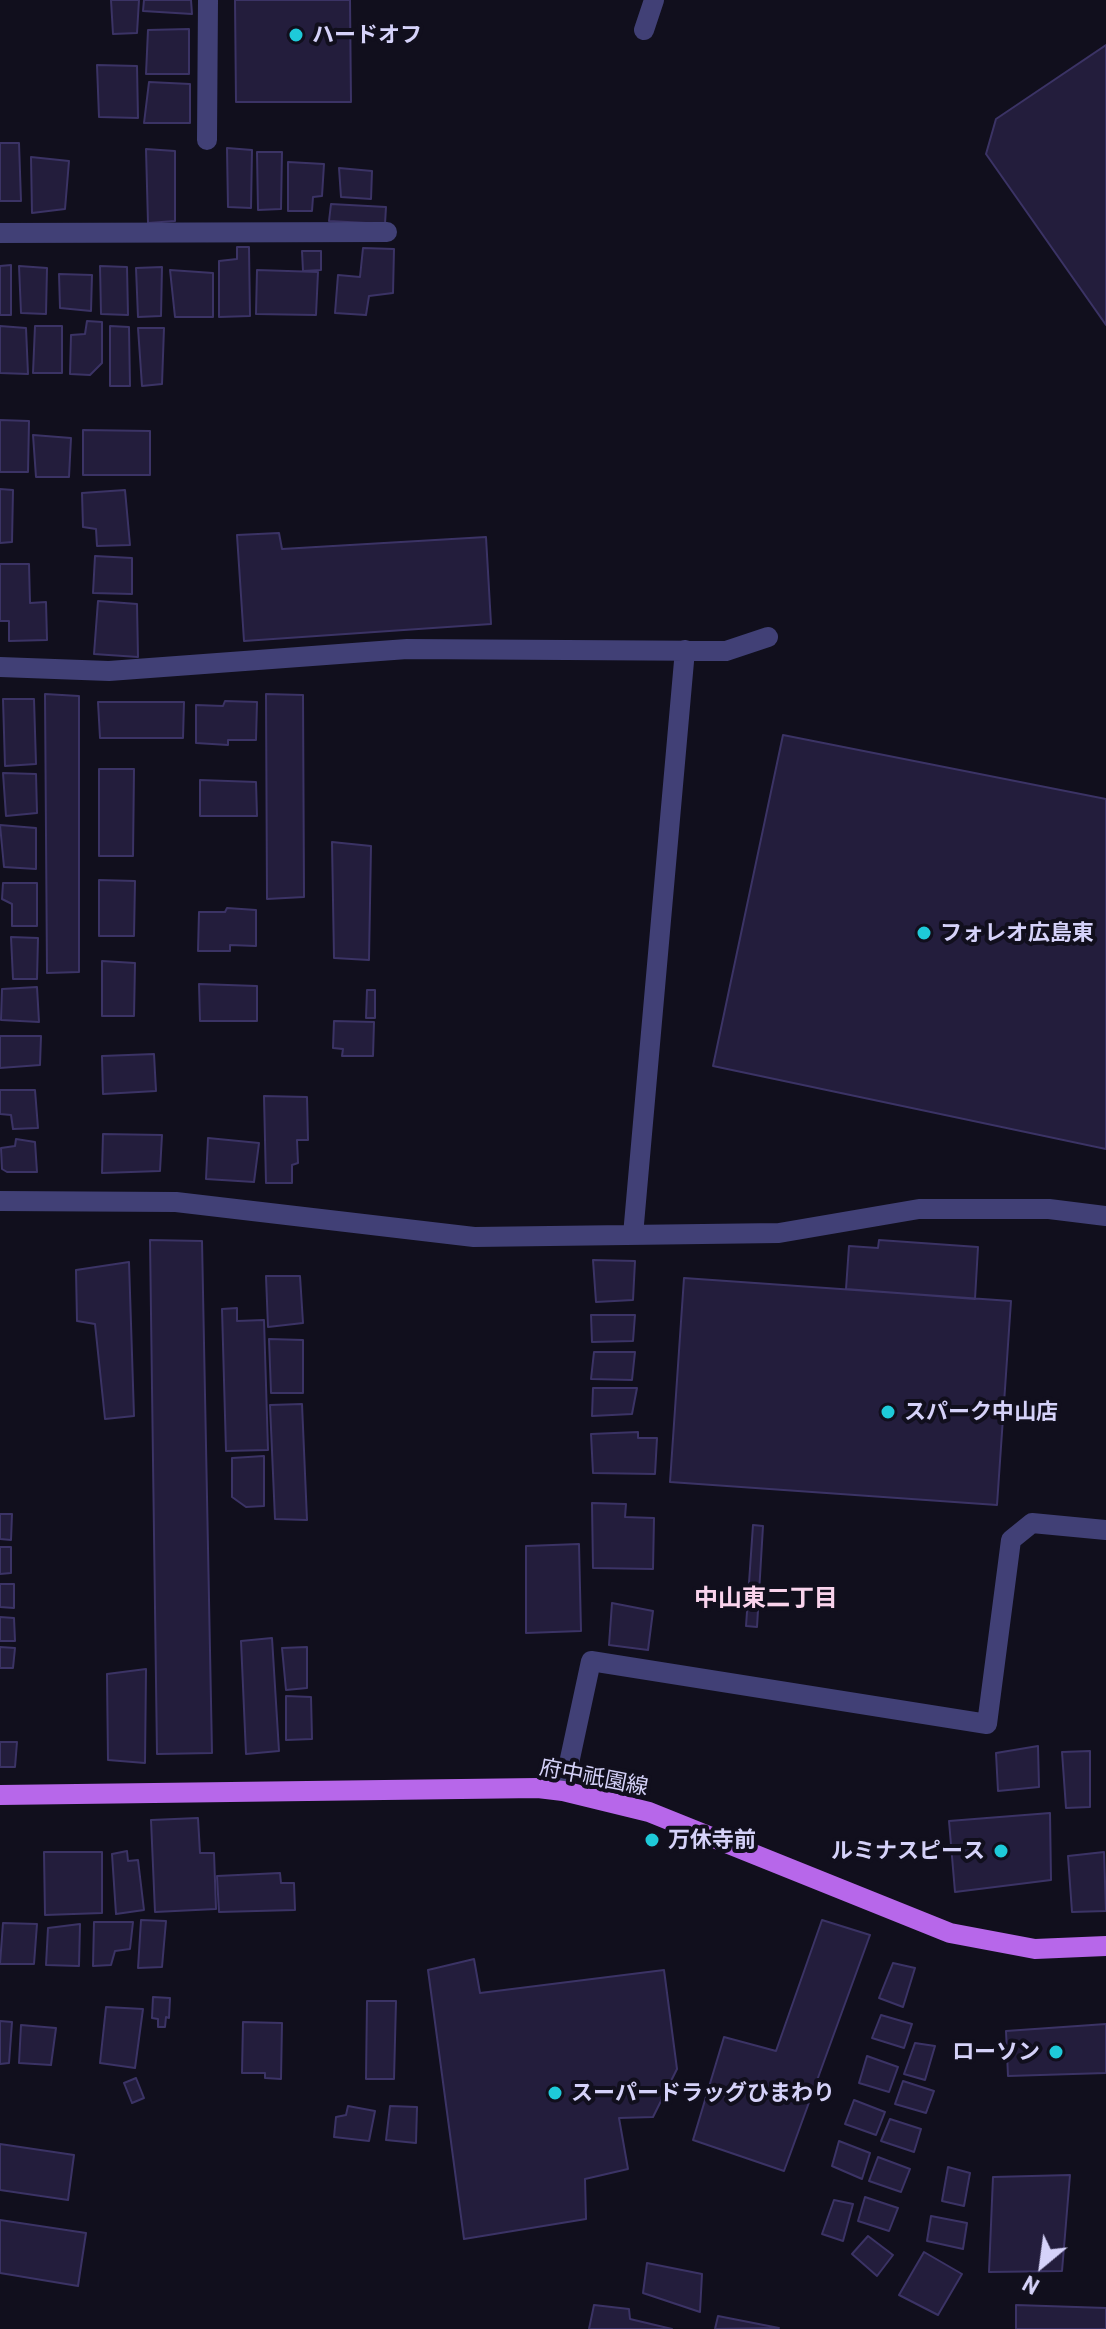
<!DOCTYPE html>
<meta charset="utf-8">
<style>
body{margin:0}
#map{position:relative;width:1106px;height:2329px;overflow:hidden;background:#110f1d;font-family:Barlow,sans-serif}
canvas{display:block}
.north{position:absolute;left:1002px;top:2225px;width:80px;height:80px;-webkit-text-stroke:6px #110f1d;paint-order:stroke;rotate:209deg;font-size:22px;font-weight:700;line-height:32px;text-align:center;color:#d5d2f9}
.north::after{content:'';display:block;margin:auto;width:28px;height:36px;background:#d5d2f9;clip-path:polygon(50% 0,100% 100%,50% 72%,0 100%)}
</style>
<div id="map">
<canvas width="1106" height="2329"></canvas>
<div class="north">N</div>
</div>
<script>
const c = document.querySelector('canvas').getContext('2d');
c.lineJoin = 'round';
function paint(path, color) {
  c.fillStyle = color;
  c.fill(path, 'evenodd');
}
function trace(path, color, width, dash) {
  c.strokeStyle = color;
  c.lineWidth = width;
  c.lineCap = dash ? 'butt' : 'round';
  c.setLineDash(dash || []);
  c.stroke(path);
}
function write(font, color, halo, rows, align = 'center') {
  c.font = font + ' Barlow,"Noto Sans JP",sans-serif';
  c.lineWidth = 8;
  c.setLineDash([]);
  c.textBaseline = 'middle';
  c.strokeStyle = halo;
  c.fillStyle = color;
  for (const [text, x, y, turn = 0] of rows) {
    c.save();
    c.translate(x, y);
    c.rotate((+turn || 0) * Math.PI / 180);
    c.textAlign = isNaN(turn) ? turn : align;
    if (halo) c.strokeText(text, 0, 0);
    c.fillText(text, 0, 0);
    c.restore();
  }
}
const building = new Path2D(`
 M111,0H139L137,33L113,34Z
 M144,0H191L192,14L143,11Z
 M235,0H350L351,102H236Z
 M189,29V74H146L148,30Z
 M1106,45V325L986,154L996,119Z
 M97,65L137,66L138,118L99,117Z
 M149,82L190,84V123H144Z
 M0,143H19L21,201H0Z
 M227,148L252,150L251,208L228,207Z
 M146,149L175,151V221L148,223Z
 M257,152H282L281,209L258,210Z
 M31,157L69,161L65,209L32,213Z
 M288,162L324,164L322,196L313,197L312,211H288Z
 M339,168L372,171L371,199L341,197Z
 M331,204L386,207L385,224L329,221Z
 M237,247H249L250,316L219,317V261L237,259Z
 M363,248L394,249L393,293L369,296L366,315L335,313L338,275L360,277Z
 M302,251H321V270L303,271Z
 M11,265V315H0V266Z
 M19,266L47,268L46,314L21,313Z
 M100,266L127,267L128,315L101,314Z
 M162,267L161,316L138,317L136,268Z
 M170,270L213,273V317H175Z
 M257,270L318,272L316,315L256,314Z
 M59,274L92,275L91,311L60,308Z
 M87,321L102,322V363L90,375L70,374L71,335L85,334Z
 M0,326L26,328L28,374L0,373Z
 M35,326H62V373H33Z
 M110,326L129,327L130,386H110Z
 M138,328H164L162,384L142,386Z
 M0,420L29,421L28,472H0Z
 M83,430L150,431V475H83Z
 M33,435L71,438L69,477H36Z
 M0,489L13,490L12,542L0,543Z
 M125,490L130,545L97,546L96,529L83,527L82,493Z
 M279,533L282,549L486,537L491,624L244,641L237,535Z
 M95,556L132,558V594L93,593Z
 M0,564H29L30,603L46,602L47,640L9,641V621H0Z
 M98,601L137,604L138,657L94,654Z
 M45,694L79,696V972L47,973Z
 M266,694L303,695L304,897L267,899Z
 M3,699H34L36,764L5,766Z
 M225,701L257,702L256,740H228V745L196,743V705L223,706Z
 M98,702H184L183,738H100Z
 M783,735L1106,799V1149L713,1066Z
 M99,769H134L133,856H99Z
 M3,773L36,774L37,813L6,816Z
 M200,780L256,782L257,816H200Z
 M0,825L36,828V869L4,867Z
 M332,842L371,846L369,960L334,958Z
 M99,880L135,881L134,936H99Z
 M3,883H37V926H12V904L2,899Z
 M227,908L256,910V946L230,945V951H198L199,912H225Z
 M11,937L38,938L37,979H13Z
 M102,961L135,963L134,1016H102Z
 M199,984L257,986V1021H200Z
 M37,987L39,1022L1,1020L2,989Z
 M367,990H375V1018H366Z
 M334,1021L374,1022L373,1056H342L343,1049L333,1048Z
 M0,1036H41L40,1065L0,1068Z
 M154,1054L156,1091L103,1094L102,1056Z
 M0,1090H35L38,1128L13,1129L11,1115L0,1114Z
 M264,1096L307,1097L308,1140H297L298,1163L292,1165V1183H266Z
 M103,1134L162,1135L160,1171L102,1173Z
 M208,1138L259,1143L254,1182L206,1179Z
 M16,1139L35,1142L37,1172H7L2,1169L1,1148L15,1146Z
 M150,1240L202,1241L212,1753L157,1754Z
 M879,1240L978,1247L975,1299L846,1289L849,1246L878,1248Z
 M593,1260L635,1261L633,1300L596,1302Z
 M129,1262L134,1416L105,1419L95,1324L77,1321L76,1270Z
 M266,1276H300L303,1323L268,1327Z
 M684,1278L1011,1301L997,1505L670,1482Z
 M237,1308V1321L264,1320L268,1450L226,1451L222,1309Z
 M591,1315H635L633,1341L592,1342Z
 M269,1339L303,1340V1393H271Z
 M594,1352H635L632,1380L591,1379Z
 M593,1388H637L632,1414L592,1416Z
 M302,1404L307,1520L275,1519L270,1405Z
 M638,1432V1438H657L655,1474L593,1473L591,1434Z
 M264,1456V1506L246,1507L232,1497V1458Z
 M592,1503L626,1504L625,1517L654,1518L653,1569L593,1568Z
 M0,1514H12L11,1540L0,1539Z
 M753,1525L763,1526L757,1627L746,1626Z
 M579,1544L581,1631L526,1633V1546Z
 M0,1547H11V1573L0,1574Z
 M0,1584H14V1608L0,1607Z
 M612,1603L653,1611L648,1650L609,1645Z
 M0,1617L14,1618L15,1641H0Z
 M272,1638L279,1751L246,1754L241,1641Z
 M0,1647L15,1648L13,1668H0Z
 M307,1647V1688L286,1690L282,1648Z
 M146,1669L145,1763L108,1760L107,1674Z
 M286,1696L311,1697L312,1739L286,1740Z
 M0,1742H17L15,1767H0Z
 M1038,1746L1039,1787L998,1791L996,1753Z
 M1090,1751V1807L1066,1808L1062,1752Z
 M1050,1813L1051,1880L955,1892L949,1821Z
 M198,1818L200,1853H214L216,1909L155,1912L151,1820Z
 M127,1851L128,1861L138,1860L144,1910L116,1914L112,1854Z
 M44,1852H102V1913L45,1915Z
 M1104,1852L1106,1911L1072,1912L1068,1856Z
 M280,1873L281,1883H294L295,1910L219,1912L217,1876Z
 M141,1920L166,1921L162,1967L138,1968Z
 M822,1920L870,1935L784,2171L693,2140L724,2037L776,2051Z
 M94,1922H133L130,1949L115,1951L111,1965L93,1966Z
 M3,1923L37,1924L34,1964H0Z
 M80,1924L79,1966L46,1965L48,1928Z
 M474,1959L480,1993L664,1970L677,2069L653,2117L619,2118L628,2169L585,2179L586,2219L464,2239L428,1970Z
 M893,1963L915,1968L903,2007L879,1998Z
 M153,1997L170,1998L169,2018L166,2017L165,2027H158V2019L152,2018Z
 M367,2001H396L394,2079H366Z
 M106,2007L143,2009L135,2068L100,2063Z
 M881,2015L912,2024L904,2048L872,2038Z
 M0,2021L12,2022L9,2063L0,2064Z
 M243,2022L282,2023L281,2079L265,2078V2073H242Z
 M1106,2024V2073L1008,2076L1006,2031Z
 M21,2025L56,2028L51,2065L19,2063Z
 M915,2043L935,2046L925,2080L904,2074Z
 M867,2056L898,2067L889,2092L859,2083Z
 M136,2078L144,2098L132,2103L124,2083Z
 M903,2081L934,2091L926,2113L895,2104Z
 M854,2100L885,2112L876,2135L845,2124Z
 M348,2106L375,2111L369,2141L334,2137L336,2117L346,2115Z
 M390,2106L417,2107L416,2143L386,2140Z
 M890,2119L921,2129L914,2152L881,2141Z
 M839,2141L870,2153L862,2179L832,2166Z
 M0,2144L74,2155L68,2200L0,2190Z
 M878,2157L910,2169L901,2192L869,2181Z
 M948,2167L970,2173L964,2206L942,2201Z
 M1070,2175L1062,2271L989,2272L993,2177Z
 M865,2197L898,2208L889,2231L858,2221Z
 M834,2200L853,2204L843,2241L822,2234Z
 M931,2216L967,2223L963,2249L927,2241Z
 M0,2220L86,2233L78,2286L0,2273Z
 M868,2236L893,2255L877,2276L852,2254Z
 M924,2252L962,2274L938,2315L899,2295Z
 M647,2263L702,2274L700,2312L643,2293Z
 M594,2305L629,2309L630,2319L672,2329H589Z
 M1016,2305L1106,2308V2329H1016Z
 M718,2316L779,2328L715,2329Z`);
paint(building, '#231d3c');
trace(building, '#3b3365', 2);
trace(new Path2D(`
 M644,30L654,0
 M207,140L208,0
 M0,233L387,232
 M0,667L109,671L407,649L726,651L768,637
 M0,1201L176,1202L474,1237L779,1233L919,1209H1049L1106,1216
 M633,1235L685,650
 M563,1791L591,1661L987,1724L1011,1540L1032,1523L1106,1530`), '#414076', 20);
trace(new Path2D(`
 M0,1795L538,1788L563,1791L649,1812L950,1933L1035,1949L1106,1946`), '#b767ea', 20);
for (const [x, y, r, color] of [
 [296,35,8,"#1ecad9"],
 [924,933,8,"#1ecad9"],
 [888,1412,8,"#1ecad9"],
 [652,1840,8,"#1ecad9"],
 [1001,1851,8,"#1ecad9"],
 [1056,2052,8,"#1ecad9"],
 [555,2093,8,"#1ecad9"]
]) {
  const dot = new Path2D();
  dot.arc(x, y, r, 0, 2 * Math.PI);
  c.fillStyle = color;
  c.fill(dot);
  trace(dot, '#110f1d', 3);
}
write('bold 22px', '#d5d2f9', '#110f1d', [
 ["ハードオフ",312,35],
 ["フォレオ広島東",940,933],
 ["スパーク中山店",904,1412],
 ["万休寺前",668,1840],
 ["ルミナスピース",985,1851,"right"],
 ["ローソン",1040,2052,"right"],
 ["スーパードラッグひまわり",571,2093]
], 'left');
write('22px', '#d5d2f9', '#110f1d', [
 ["府中祇園線",594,1777,11]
]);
write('bold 24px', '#f9d3ec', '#110f1d', [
 ["中山東二丁目",766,1598]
]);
</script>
